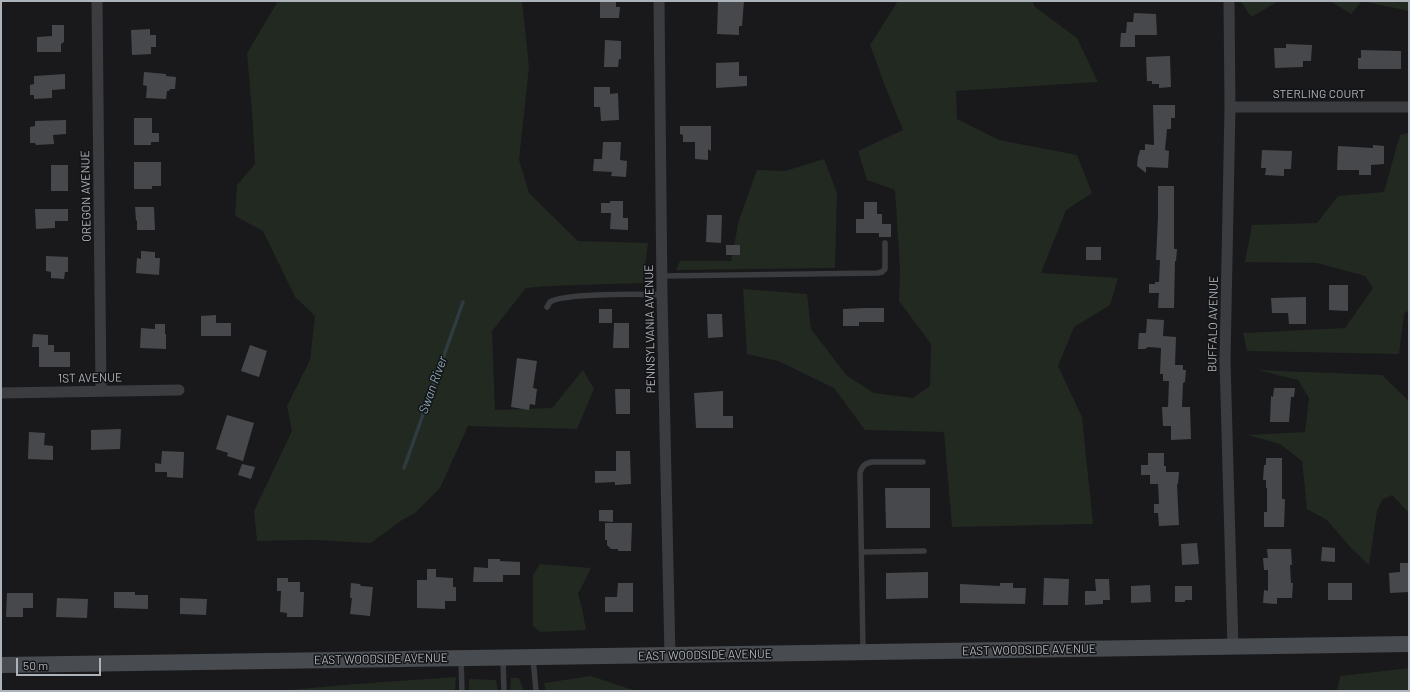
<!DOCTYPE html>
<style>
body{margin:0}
#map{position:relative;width:1410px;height:692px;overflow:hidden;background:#19191b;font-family:Barlow,sans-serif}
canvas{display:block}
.frame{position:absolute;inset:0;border:2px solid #acb3ba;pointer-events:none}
.scale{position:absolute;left:16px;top:658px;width:85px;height:18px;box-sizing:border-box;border:2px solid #acb3ba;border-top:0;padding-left:5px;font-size:12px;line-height:14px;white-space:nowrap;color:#acb3ba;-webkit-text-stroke:3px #141416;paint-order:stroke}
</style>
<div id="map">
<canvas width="1410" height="692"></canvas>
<div class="frame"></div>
<div class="scale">50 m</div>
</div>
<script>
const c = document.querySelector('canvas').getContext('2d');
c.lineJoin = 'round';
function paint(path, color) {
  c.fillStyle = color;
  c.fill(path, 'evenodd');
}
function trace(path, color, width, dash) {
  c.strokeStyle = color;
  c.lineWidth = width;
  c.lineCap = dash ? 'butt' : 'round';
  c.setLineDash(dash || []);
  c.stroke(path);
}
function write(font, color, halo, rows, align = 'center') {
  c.font = font + ' Barlow,sans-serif';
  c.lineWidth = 3;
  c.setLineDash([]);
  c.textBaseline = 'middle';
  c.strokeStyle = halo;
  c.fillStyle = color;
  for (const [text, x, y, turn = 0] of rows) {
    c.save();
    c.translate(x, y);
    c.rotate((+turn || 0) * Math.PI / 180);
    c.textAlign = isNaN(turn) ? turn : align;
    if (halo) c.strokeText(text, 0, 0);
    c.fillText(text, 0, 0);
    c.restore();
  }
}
paint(new Path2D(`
 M278,1H522L529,67L519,160L529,193L578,241L648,243L643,283L549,286L526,288L492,331L495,410L552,408L583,370L594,389L577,429L468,426L440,488L415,513L402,520L371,543L311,540L257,541L254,511L292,431L287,406L310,360L315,316L295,297L263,231L235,216L237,185L255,164L252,112L247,53Z
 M898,1H1032L1035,7L1077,38L1098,82L956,91L957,119L999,140L1077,155L1092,193L1066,210L1041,273L1118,278L1110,305L1074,327L1058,366L1082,417L1093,524L952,527L944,432L865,430L834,388L778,361L747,354L743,289L807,294L811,329L847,376L874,393L913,398L930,386L931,344L899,301L900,270L895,190L867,180L858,151L903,130L885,86L870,45Z
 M1241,1H1279L1251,17Z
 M1330,1H1409V11L1362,1L1351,14Z
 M1409,133V310L1404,314L1399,354L1247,351L1243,333L1345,328L1373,288L1365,276L1317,263L1245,262L1252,225L1317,223L1338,196L1384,192L1400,135Z
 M824,159L837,193L835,268L676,270L680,261H731L739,220L757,170L785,171Z
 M1258,370L1382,375L1409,401V513L1392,495L1382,500L1377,511L1369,565L1351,548L1327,520L1307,509L1302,461L1280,444L1248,435L1305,432L1309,398L1298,380Z
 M540,564L591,568L578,594L582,608L586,630L540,632L533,626V575Z
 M1409,668V691H1337L1340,676Z
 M591,676L636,691H546L544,683Z
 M456,677L455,691H278L355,684Z
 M511,678H519L524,691H510Z
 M469,679L496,680L498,691H469Z`), '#212921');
trace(new Path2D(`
 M404,468L463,302`), '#2f3b3f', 3.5);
paint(new Path2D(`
 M600,1H616V7H620L619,18H600Z
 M718,1H744L742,26H739V35L717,34Z
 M1134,13L1156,14L1157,35H1135V47H1120L1121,33H1126L1127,22H1133Z
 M52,25H64V42L61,44V52H37V37L52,36Z
 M150,29V35H156V47H151V54L132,55L131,30Z
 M605,40L621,41V59H619L618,67H604Z
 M1286,44L1312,45L1311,61H1303V67L1275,68L1274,48H1286Z
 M1361,50L1401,51V69H1358V58H1361Z
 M1170,56L1171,87L1159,88V84H1152V81H1147L1146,57Z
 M739,62V76H747V86L716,88V63Z
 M144,72L166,74V76L176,77L175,89H170L169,91H167L166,99L146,98L147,86L143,85Z
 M65,74V89L52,90V98L34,99V95H30V85L34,84V76Z
 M594,87H610V94L618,93L619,120L601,121L600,107H594Z
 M1153,105H1175V118H1171V129H1167L1165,150L1169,151L1168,168L1146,167V173L1137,166L1138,156L1139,154L1140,150H1145V144L1154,145Z
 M134,118H152V133H159V142H151V145H134Z
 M66,120V134L53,135L54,144L36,145L35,143H30V127L35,126V121Z
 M680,126H711V151L708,149V160L695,159V142H683V135L680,134Z
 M603,142H621L620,160L627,161L626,177L611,176L612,172L593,171L594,159H602Z
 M1373,145L1384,146V164L1371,165V175H1359V170H1337L1338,146L1373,148Z
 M1262,150L1292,151L1291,169H1284V176L1265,175L1266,168H1261Z
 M134,162H161V186H152V189H134Z
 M51,165H68V191H51Z
 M1158,186H1174V249H1177L1176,261H1175L1174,308H1158L1159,293H1149V284H1155V282H1159L1160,260H1156L1158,216Z
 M610,201H623V218H628V230L610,229L611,213H601V203H610Z
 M864,202H877V214H882V224H891V237H879V233H856V219H864Z
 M135,207H154L155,230H137V221L136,220Z
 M35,209H68V221H55V228L36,229Z
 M707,215H722L721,243L706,242Z
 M726,245H740V255H726Z
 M1086,247H1101V260H1086Z
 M141,251L155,252V258H160L159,275L136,273L137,258L141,259Z
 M46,256L68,257V272H65L64,279L51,278V272L46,271Z
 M1329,285H1348V311L1329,310Z
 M1306,297V324H1289L1288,313H1272L1271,298Z
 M864,308H884V322H859V326H843V309Z
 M599,309H612V323H599Z
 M707,314H722L723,337L708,338Z
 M216,315V323H231V336H201V316Z
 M1147,319L1164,320L1163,336L1176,337L1175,365H1183V370H1186L1185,382L1183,383L1182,407H1190L1191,439L1171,440V426H1163L1162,407H1168L1169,381H1163V374H1160L1161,348L1148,347L1145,349H1138L1139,333H1146Z
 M614,323H629V348H613Z
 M155,324H165V334H166V349L140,348L141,328L155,329Z
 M33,334L48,335V345H54V352H70V367H39V347H32Z
 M250,345L267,351L259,377L241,371Z
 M517,358L537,361L533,388L537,389L535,405L530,404L529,410L511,407Z
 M1274,388H1295L1294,397H1291L1289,422H1270L1271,396L1273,397Z
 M615,389H630V414H616Z
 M723,391V416H733V428H696L694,393Z
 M227,415L254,423L243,461L227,456L228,453L216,449Z
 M121,429L120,449L91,450V430Z
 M29,432L45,433L44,445L53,446V460L28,459Z
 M162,451L184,452L183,478L167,477V472H155V463L161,464Z
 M616,451H630L631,484L615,485V482L595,483V471H616Z
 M1148,453H1164V466H1166V472H1179L1178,484H1177L1179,525L1159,526L1158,513H1154V504H1159L1158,484H1150V475H1141V465H1148Z
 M1266,458H1282V499H1285L1284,527H1264V512H1267V488H1266V480H1263L1264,465H1266Z
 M242,464L255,467L251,479L238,475Z
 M885,488H930V528H886Z
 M599,510H613V522L599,521Z
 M605,523H632L631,551H618V549H611L607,545V540H605Z
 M1197,543L1199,564L1182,565L1181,544Z
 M1322,547L1335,548V562L1321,561Z
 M1267,549H1291L1292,565H1290L1291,583H1293L1292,598H1277V604L1263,603L1264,590L1268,591V570H1264L1263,558H1268Z
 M488,559H500V561L520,562V575H503V582H473L474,567L488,568Z
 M1400,563H1409V592L1390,593L1389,573L1400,572Z
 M427,569H436V577L453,578V587H456V601H445V609L417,608V580H427Z
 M928,572V598L886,599V573Z
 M277,578H288V582H300V592H304L303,617H287V613L280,612L281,591H277Z
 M1044,578L1069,579L1068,605H1043Z
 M1095,579H1109L1110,600H1103V604L1085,605V591H1096Z
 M351,583L360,584L361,586L373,587L370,616L350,614L352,598H350Z
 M618,583H633V612H605V597H617Z
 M1000,583H1013V588H1026L1025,604L960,603V584L1000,586Z
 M1328,583H1352V600H1328Z
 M1150,585L1151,602L1131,603V586Z
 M1175,586H1192V600H1185V602H1175Z
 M114,592H135V595H148V609L114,608Z
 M7,593H33V608H23V617H6Z
 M57,598L88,599L87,618L56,617Z
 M180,598L207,599L206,615L180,614Z`), '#46484b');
trace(new Path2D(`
 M662,276L878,273L882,272L885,269V243
 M547,307C548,306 549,303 550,302C563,293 643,294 662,295
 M862,552L924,551
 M863,650L860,473C862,466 865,463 872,462H923
 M533,658L536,691
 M461,659L462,691
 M503,659L504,691`), '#3a3c40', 5.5);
trace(new Path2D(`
 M97,1L101,390
 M659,1L662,295L670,656
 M1229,1L1230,107L1225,361L1233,647
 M1230,107H1409
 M1,393L179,390`), '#3a3c40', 11);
trace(new Path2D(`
 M1,665L1409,644`), '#484c50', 16);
write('12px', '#acb3ba', '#141416', [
 ["STERLING COURT",1319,94],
 ["OREGON AVENUE",86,196,-91],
 ["BUFFALO AVENUE",1213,324,-89],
 ["PENNSYLVANIA AVENUE",650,329,-91],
 ["1ST AVENUE",90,378,-1],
 ["EAST WOODSIDE AVENUE",1029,650,-1],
 ["EAST WOODSIDE AVENUE",705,655,-1],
 ["EAST WOODSIDE AVENUE",381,659,-1]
]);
write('italic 13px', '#85a6b3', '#141416', [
 ["Swan River",433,385,-70]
]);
</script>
